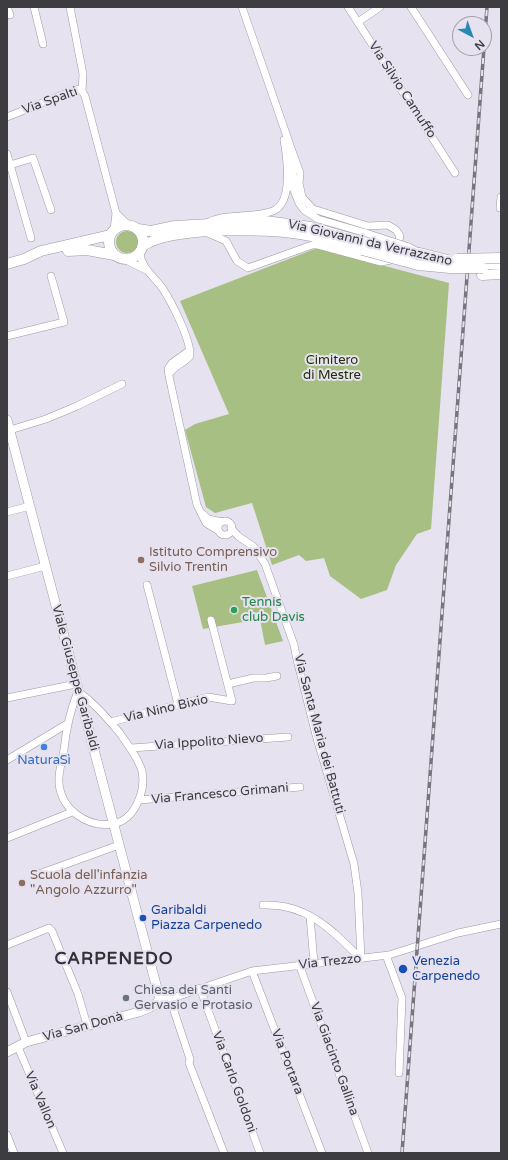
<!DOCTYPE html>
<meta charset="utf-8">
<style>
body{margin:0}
#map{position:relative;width:508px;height:1160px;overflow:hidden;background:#e6e2ef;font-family:"Varela Round",sans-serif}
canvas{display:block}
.frame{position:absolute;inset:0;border:8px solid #3d3c41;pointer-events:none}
.north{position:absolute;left:452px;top:16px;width:40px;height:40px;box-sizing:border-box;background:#e6e2ef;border:1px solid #a2a0a9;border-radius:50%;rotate:139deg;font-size:11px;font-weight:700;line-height:16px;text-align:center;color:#3d3c41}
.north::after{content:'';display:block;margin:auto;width:14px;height:18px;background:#2889b4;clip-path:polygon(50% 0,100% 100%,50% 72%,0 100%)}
</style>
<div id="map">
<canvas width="508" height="1160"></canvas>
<div class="frame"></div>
<div class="north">N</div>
</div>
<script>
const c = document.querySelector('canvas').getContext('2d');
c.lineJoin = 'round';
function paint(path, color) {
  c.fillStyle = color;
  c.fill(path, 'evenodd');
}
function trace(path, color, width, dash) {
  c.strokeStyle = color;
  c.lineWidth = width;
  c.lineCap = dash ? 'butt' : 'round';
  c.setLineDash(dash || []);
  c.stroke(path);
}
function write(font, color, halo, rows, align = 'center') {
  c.font = font + ' "Varela Round",sans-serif';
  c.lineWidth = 4;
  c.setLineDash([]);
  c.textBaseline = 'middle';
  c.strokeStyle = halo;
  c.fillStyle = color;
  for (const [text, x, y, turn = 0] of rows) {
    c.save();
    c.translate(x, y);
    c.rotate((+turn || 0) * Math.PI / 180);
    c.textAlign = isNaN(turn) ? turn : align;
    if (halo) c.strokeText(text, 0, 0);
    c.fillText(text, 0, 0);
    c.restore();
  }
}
paint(new Path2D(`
 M116 242a11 11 0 1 1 22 0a11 11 0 1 1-22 0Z
 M317,248L449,283L431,529L417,534L396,565L387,590L361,599L330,576L324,558L306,561L299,555L272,565L252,503L215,513L206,507L185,430L195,424L229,414L180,301Z
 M257,570L283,641L265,645L260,619L203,629L192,586Z`), '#a7bf83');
const minor = new Path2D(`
 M7,7L10,15
 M34,7L43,44
 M70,7L83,74L82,91
 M242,7L292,151L293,188L299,203L304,210L318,219L366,233
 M348,7L455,173
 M411,7L468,95
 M358,22L380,7
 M82,91L85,96L116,213L114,230
 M7,117L72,91L78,89L82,91
 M292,151L300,173L299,183L302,197L313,209L368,226L388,225L396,230L400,236L397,248
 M7,154L31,238
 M10,165L33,158L51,210
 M500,208L501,197
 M116,213L128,225
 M207,223C218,217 227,217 240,216C250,215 263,215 273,211C294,202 287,158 284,140
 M208,233L226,241L237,261L248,268L312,245H318L381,262L391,260L394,258
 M140,253C141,268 155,277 163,289C172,303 191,340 190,356C185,363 175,365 170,373
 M126,260L146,270
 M7,336L64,322L51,276
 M190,350L172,363L168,369L169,376L197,505L206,523L219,531
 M10,430L46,419L77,406L122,384
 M7,512L30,506
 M203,514L208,519L222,522
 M218 528a7 7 0 1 1 14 0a7 7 0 1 1-14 0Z
 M231,528L238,536L254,547L265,564L294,645L297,660L316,735L354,864L358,893L361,959
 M7,576L45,566
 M147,585L178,704
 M228,684L253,678H266L277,676
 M78,691C94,703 106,717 119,732C127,744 138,757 142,771C146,791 135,820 113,824C87,828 61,809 59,783C58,773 62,760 64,750C66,729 70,711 78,691Z
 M7,698L76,684
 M111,722L208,697L232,701L211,620
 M131,748L288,737
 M7,760L67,724
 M139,800L300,787
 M7,838L72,812
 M36,875L119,845
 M263,905C307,903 332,930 361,959
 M310,916L314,963
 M7,945L49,928L52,931L78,994L87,1025
 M386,955L402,998L399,1073
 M299,964L368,1153
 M252,971L322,1153
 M200,988L260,1153
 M7,992L26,1042
 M170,999L190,1059L189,1063L224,1153
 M159,1001L179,996L252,971L389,955L458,933L501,924
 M18,1047L63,1153
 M7,1135L14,1153`);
const tertiary = new Path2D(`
 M7,420L159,996V1001L153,1006L139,1012L26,1042L7,1052`);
const secondary = new Path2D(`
 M109 242a17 17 0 1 1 34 0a17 17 0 1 1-34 0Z
 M138,229L151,231L175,226L265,221L311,227L364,242
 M143,246C170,227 266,228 300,234C321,237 341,244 362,250
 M68,251L87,250L114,255
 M7,264L24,259L41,251L110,235
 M482,264H501
 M482,275L501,274`);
trace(minor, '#9c98a4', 8);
trace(tertiary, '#9c98a4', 10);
trace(secondary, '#9c98a4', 11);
trace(minor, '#fff', 7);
trace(tertiary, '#fff', 9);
trace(secondary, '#fff', 10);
const rail = new Path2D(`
 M402,1153L487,7`);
trace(rail, '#76747c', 3.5);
trace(rail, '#e6e2ef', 2, [6]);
const minorBridge = new Path2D(`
 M366,233L409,247L420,253`);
const secondaryBridge = new Path2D(`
 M364,242L407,254L420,253L448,260
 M362,250L418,265L450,268H483
 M457,259L501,258`);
trace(minorBridge, '#9c98a4', 8, []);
trace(secondaryBridge, '#9c98a4', 11, []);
trace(minorBridge, '#fff', 7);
trace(secondaryBridge, '#fff', 10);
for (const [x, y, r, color] of [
 [141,560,4,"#8d6e63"],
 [234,610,4,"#2e9e5b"],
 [44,747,4,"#3f7fe0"],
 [22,883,4,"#8d6e63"],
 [143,918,4,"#1a4fb4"],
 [403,969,5,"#1a4fb4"],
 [126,998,4,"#6b7280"]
]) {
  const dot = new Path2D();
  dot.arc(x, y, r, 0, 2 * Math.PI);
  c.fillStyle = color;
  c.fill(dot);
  trace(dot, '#e6e2ef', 1.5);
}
write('13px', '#3d3c41', '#e6e2ef', [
 ["Via Silvio Camuffo",402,90,57],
 ["Via Spalti",50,101,-20],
 ["Via Giovanni da Verrazzano",370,243,13],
 ["Viale Giuseppe Garibaldi",75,678,75],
 ["Via Nino Bixio",166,709,-13],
 ["Via Santa Maria dei Battuti",319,734,75],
 ["Via Ippolito Nievo",209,742,-4],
 ["Via Francesco Grimani",220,794,-5],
 ["Via Trezzo",330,962,-6],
 ["Via San Donà",83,1027,-15],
 ["Via Giacinto Gallina",334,1059,70],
 ["Via Portara",287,1062,69],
 ["Via Carlo Goldoni",234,1082,70],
 ["Via Vallon",40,1100,67]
]);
write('13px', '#212f07', '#e6e2ef', [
 ["Cimitero",332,361],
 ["di Mestre",332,376]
]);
write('13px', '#785e54', '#e6e2ef', [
 ["Istituto Comprensivo",149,553],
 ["Silvio Trentin",149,568],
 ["Scuola dell'infanzia",30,876],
 ["\"Angolo Azzurro\"",30,891]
], 'left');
write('13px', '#27864d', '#e6e2ef', [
 ["Tennis",242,603],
 ["club Davis",242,618]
], 'left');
write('13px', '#366cbe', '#e6e2ef', [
 ["NaturaSì",44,761]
]);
write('13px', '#164399', '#e6e2ef', [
 ["Garibaldi",151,911],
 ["Piazza Carpenedo",151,926],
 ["Venezia",412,962],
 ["Carpenedo",412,977]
], 'left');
write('13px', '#5b616d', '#e6e2ef', [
 ["Chiesa dei Santi",134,991],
 ["Gervasio e Protasio",134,1006]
], 'left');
c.letterSpacing = '1px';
write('bold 17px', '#33303a', '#e6e2ef', [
 ["CARPENEDO",114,960]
]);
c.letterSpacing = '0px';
</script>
